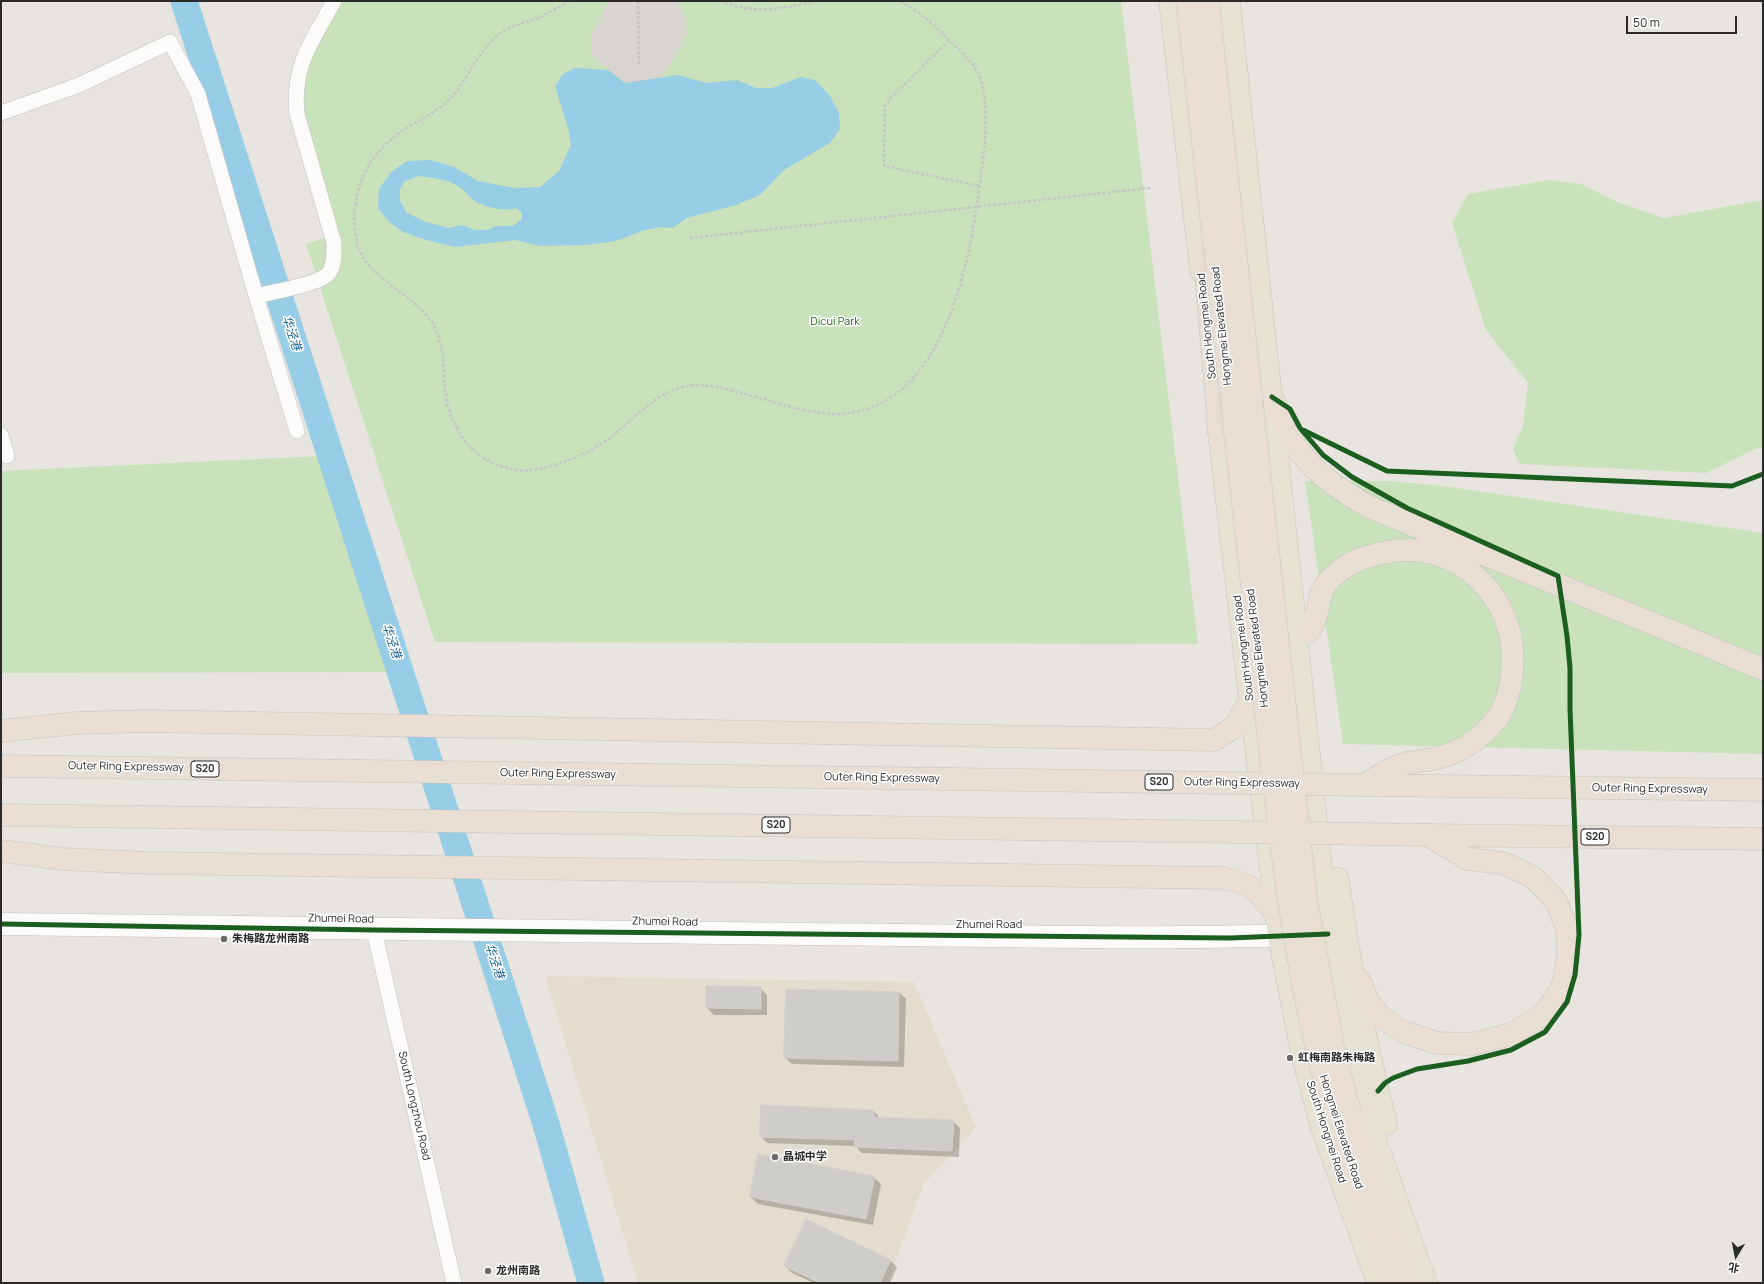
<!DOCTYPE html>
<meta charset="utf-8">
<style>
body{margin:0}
#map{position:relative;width:1764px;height:1284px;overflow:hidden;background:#e8e5e0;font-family:Manrope,"Noto Sans SC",sans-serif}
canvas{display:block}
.frame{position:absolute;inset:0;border:2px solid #2a2a2a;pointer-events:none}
.north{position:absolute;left:1716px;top:1236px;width:40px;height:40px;-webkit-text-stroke:3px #fff;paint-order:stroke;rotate:190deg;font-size:11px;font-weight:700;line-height:16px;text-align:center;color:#2a2a2a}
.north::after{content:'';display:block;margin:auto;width:14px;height:18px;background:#2a2a2a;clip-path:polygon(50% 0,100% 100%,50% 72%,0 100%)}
.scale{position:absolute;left:1626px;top:16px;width:111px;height:18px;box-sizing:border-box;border:2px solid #2a2a2a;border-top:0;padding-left:5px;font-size:12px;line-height:14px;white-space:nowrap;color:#2a2a2a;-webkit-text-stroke:3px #fff;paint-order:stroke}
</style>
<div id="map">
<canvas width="1764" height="1284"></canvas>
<div class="frame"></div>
<div class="north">北</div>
<div class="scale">50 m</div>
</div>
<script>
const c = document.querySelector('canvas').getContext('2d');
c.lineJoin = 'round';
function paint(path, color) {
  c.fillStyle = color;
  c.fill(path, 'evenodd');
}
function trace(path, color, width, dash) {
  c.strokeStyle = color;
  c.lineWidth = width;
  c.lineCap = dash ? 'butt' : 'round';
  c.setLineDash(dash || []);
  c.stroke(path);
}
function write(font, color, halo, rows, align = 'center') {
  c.font = font + ' Manrope,"Noto Sans SC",sans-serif';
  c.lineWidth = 3;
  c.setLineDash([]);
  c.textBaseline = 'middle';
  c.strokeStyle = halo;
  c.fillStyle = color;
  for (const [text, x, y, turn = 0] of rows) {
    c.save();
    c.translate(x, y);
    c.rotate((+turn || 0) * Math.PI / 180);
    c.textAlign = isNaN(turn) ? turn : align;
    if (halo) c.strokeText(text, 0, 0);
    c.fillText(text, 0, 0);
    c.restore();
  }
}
paint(new Path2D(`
 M545,976L914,982L976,1128L923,1185L888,1283H638Z`), '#e2ddcf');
paint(new Path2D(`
 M339,1H1121L1198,644L435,642L306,244L334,235L297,103L305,65Z
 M1549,180L1581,184L1617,202L1663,218L1763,200V448L1755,449L1706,473L1520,464L1513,449L1523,426L1528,383L1486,330L1452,223L1468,194Z
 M322,456L399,672L1,673V471Z
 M1305,481H1390L1443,486L1763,533V754L1343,744Z`), '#c9e2bb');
paint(new Path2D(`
 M609,1H678L679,3L685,17L687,33L680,48L661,78L625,83L592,56V33Z`), '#d8d5d0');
paint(new Path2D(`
 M575,68L608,70L625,83L678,75L706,83L737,80L756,88H772L801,77L815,80L830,96L839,113L840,129L830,143L784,170L760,195L736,205L687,218L672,228L661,227L645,230L616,241L585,245L540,246L515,240L455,247L423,239L403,232L389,222L378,208L379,189L391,172L407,161L431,160L454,167L478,181L514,188L540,187L559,171L571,145L568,128L555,86L563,74ZM419,176C434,178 448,179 461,188C465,191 468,195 472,199C483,207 503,212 516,208L522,213V219L513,226H496L487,230H475L462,225L448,228L426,222L407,213L400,201V189L405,181Z`), '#98cde6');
paint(new Path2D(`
 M760,988L767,995V1015H714L707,1008Z
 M899,992L906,999L904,1067L792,1064L785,1058Z
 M874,1111L880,1118L953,1121L960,1128L959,1157L862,1153L855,1146L767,1143L761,1136Z
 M874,1177L881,1184L873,1225L758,1204L751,1197Z
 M890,1260L897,1267L890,1283H814L792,1273L785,1266Z`), '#0003');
trace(new Path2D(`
 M184,1L546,1124L591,1283`), '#98cde6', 27);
const building = new Path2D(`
 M706,986L761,987V1009L706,1008Z
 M786,989L899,992L898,1061L784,1058Z
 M761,1105L874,1110V1117L954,1120L952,1151L854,1147L855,1140L760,1137Z
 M758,1154L875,1176L866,1219L750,1197Z
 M806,1219L891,1260L880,1283H820L784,1266Z`);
paint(building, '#cfcdca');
trace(building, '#d3d0cc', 1);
const street = new Path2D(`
 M1,113L79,85L170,42L198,94L256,296L297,431
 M256,296C272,292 315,285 327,275C335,268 334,253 334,243L297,114C292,65 312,42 334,1
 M1,435L7,456
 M374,930L454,1283`);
const secondary = new Path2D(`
 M1,924C268,928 535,931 802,934C967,935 1133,940 1298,935`);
const primary = new Path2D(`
 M1170,1L1201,271
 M1229,1L1328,934L1354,1062L1377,1145L1426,1283
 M1218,423L1250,700L1279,936L1302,1054L1322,1128L1378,1283
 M1338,879C1348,961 1366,1043 1386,1124`);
const highway = new Path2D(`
 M1204,251L1220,442
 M1272,397C1278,410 1283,424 1290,436C1307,469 1338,489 1369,507L1763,669
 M1308,632C1311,627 1315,622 1316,616C1320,605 1318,593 1327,583C1341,566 1361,557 1382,553C1456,536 1520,597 1512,672C1511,687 1505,711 1494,722C1479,740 1460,753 1437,758C1425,761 1412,761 1401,765C1388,768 1375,779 1364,785
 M1,731L77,723L145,721L1214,740L1236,726L1250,700
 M1,766L953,779
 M1365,785L1763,790
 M1,815L1238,832
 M1428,835L1763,839
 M1,851L63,859L149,863L1224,878C1254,886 1261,892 1277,917
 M1353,973L1362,985L1367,1000L1382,1018L1403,1032L1437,1043L1472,1044L1512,1034L1543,1015L1562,988L1568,958L1567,929L1556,901L1533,877L1503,863L1468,859L1427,835
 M1351,1116L1408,1283
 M1336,1123L1391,1283`);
trace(street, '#c1c1c1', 16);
trace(secondary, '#c1c1c1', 23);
trace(primary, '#c4c3c1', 23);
trace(highway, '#c4c3c1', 23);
trace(new Path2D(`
 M569,1C558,8 547,14 535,19C524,23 511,25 501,33C478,49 469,79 450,99C439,110 427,116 413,124C379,145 361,167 355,207C353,223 355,245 364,259C385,289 430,302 440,341C445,361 443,382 447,401C455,438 479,465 517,470C530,472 542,468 554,465C571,460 588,453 603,443C634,422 655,387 697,385C709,385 723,388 734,391C766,399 798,411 830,414C842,415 855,412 867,409C951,381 971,251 981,176C985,147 991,97 977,71C970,59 957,48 947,38C932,23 918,10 899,1
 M638,1L639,66
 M720,1C758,15 779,9 816,1
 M949,40L890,99L885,106L884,166L980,186
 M690,238L1150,188`), '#c6c6c5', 2.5, [3, 2]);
trace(street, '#fcfbfa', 15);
trace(secondary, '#fcfbfa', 22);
trace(primary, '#e5e2d4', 22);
trace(highway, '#e8ded4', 22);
const highwayBridge = new Path2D(`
 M1187,1C1210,214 1233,427 1258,640C1276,802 1290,966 1336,1123
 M1208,1L1306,899L1333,1046L1351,1116
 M953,779L1364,785
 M1238,832L1427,835`);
trace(highwayBridge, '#c4c3c1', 23, []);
trace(highwayBridge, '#e8ded4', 22);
trace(new Path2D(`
 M1272,397L1290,409L1300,428L1323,455L1352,477L1407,508L1558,576L1567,636L1570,668V709L1579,935L1575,975L1567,1002L1545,1032L1511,1050L1468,1061L1417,1069L1393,1078L1385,1083L1378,1091
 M1303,430L1387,471L1732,486L1763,474
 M1,924L374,930L1230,938L1328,934`), '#1b5e20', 5);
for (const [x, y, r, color] of [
 [224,939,4,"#6c6b6a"],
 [1290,1058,4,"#6c6b6a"],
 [775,1157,4,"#6c6b6a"],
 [488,1271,4,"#6c6b6a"]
]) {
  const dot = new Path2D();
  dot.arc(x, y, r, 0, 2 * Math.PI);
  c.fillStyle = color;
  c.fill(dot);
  trace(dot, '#fff', 1.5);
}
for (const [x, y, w] of [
 [205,769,28],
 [1159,782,28],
 [776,825,28],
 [1595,837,28]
]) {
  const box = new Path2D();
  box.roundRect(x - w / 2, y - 8, w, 16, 3);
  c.fillStyle = '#fff';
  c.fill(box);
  trace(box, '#2a2a2a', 1);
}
write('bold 10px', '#2a2a2a', null, [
 ["S20",205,769],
 ["S20",1159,782],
 ["S20",776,825],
 ["S20",1595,837]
]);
write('11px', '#29631e', '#fff', [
 ["Dicui Park",835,322]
]);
write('11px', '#2a2a2a', '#fff', [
 ["South Hongmei Road",1207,326,-96],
 ["Hongmei Elevated Road",1222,326,-96],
 ["South Hongmei Road",1244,648,-97],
 ["Hongmei Elevated Road",1258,648,-97],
 ["Outer Ring Expressway",126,767,1],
 ["Outer Ring Expressway",558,774,1],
 ["Outer Ring Expressway",882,778,1],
 ["Outer Ring Expressway",1242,783,1],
 ["Outer Ring Expressway",1650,789,1],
 ["Zhumei Road",341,919,1],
 ["Zhumei Road",665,922,1],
 ["Zhumei Road",989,925],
 ["South Longzhou Road",414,1106,77],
 ["South Hongmei Road",1326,1132,72],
 ["Hongmei Elevated Road",1341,1132,72]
]);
write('bold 11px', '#2a2a2a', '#fff', [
 ["朱梅路龙州南路",232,939],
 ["虹梅南路朱梅路",1298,1058],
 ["晶城中学",783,1157],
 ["龙州南路",496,1271]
], 'left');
write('italic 12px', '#156193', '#fff', [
 ["华泾港",291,333,72],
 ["华泾港",391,641,72],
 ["华泾港",494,961,72]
]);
</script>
